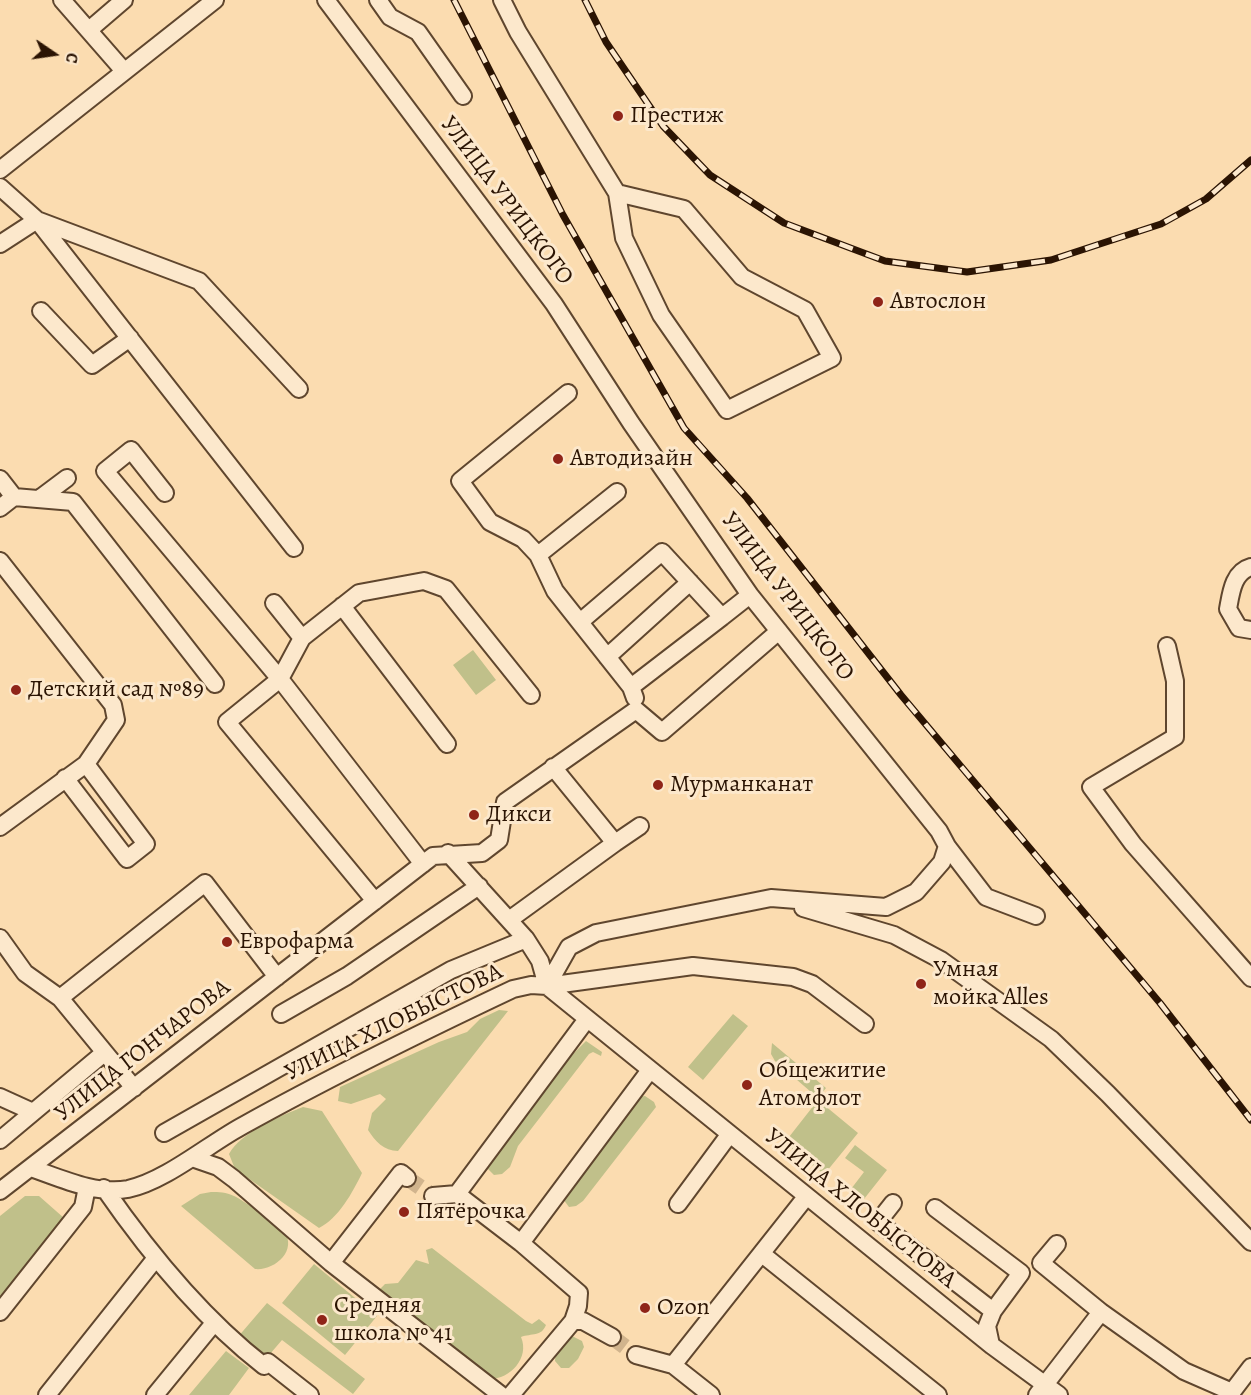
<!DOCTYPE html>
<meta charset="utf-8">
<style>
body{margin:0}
#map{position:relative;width:1251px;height:1395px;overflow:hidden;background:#fbdcb0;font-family:Alegreya,serif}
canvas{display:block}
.north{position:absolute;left:24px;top:24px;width:60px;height:60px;-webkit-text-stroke:4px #fce8cc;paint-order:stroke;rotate:103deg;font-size:16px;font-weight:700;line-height:24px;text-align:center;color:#2b1403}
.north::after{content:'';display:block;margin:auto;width:21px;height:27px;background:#2b1403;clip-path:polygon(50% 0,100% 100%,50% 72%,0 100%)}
</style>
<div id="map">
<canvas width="1251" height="1395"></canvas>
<div class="north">С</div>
</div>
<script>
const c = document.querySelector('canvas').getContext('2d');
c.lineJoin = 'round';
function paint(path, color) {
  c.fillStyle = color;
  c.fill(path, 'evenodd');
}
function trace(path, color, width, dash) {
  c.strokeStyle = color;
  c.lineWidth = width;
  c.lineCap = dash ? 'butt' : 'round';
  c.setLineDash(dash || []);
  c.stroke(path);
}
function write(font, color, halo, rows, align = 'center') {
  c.font = font + ' Alegreya,serif';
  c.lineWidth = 6;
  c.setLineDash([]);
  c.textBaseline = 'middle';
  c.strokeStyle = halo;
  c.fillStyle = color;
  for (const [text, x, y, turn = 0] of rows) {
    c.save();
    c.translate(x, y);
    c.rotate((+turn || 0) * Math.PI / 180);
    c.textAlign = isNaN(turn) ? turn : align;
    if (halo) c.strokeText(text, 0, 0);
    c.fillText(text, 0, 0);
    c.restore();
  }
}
paint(new Path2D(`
 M473,650L496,680L476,695L453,665Z
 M499,1010L508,1011L398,1151C384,1151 375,1141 368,1130L372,1113L386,1099L380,1094L351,1104L338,1101L340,1087L439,1042L467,1032L480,1019Z
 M733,1014L748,1026L703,1080L688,1067Z
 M586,1041L602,1052L601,1056L593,1052L589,1054L518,1146L510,1167L502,1174L494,1175L485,1166L552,1075Z
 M772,1043L826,1088L818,1098L775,1061L771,1054Z
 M645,1096L654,1102L656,1107L583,1201L576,1206L569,1207L563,1199L637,1097Z
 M818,1100L858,1133L827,1171L821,1172L788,1146L789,1137Z
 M303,1107L322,1111L362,1173C353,1192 338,1219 319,1228L235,1169L229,1154C241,1132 280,1116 303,1107Z
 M855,1145L887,1170L864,1199L851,1189L864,1172L845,1158Z
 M211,1192C219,1192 226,1192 234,1196C241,1199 280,1225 284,1231C298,1251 274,1271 255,1269L181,1206L200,1194Z
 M25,1196H39L64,1218L0,1297V1216Z
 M432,1248L526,1321L532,1324L539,1319L546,1325C541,1337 532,1333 521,1337C530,1358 510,1379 490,1379L381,1294L379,1290L385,1284L398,1283L416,1260L429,1264L426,1250Z
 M314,1264L377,1316L345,1355L282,1303Z
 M267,1303L365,1379L353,1394L282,1340L264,1361L237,1338Z
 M572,1336L582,1341L584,1347L578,1359L569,1368H561L555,1361C555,1349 562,1342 572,1336Z
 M226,1351L249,1368L229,1395H189Z`), '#c0c08a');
trace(new Path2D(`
 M407,1178L433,1196
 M612,1337L636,1355`), '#d1b48d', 16, [16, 8]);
const minor = new Path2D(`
 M62,0L124,71
 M326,0L554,304L631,423L750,595L939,831L947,846L942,862L916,892L886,907L771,898L596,933L569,947L547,986
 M378,0L390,17L418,32L463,96
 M502,0L518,32L617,193L684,209L742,277L805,310L832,358L727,410L661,315L624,238L617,193
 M89,30L124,0
 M0,170L215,0
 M0,187L37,220L294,548
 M0,244L37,220L199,281L299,389
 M41,311L92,365L130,338
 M0,479L14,497L0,508
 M617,492L538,555L555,591L631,687L635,698
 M165,493L131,450L105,471L280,679L423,864
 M14,497L73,502L215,684
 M39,499L67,478
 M538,555L523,539L490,522L460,481L568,393
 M0,561L113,705L116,720L86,764L0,827
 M1251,567C1233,572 1231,593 1228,609L1239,628L1251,630
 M274,603L302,638
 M342,606L447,744
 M722,617L750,595
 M580,622L662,552L722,617L631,687
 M1167,646L1175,681V737L1091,787L1133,844L1251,978
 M607,657L690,582
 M65,778L127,859L146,844L86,764
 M615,843L640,826
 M947,846L986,897L1036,916
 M448,853L526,939L540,961L547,986
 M375,901L227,722L280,679L302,638L359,593L424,581L446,589L531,695
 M803,908L894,935L941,960L1051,1039L1108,1094L1251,1242
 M509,920L615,843L553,767
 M0,938L25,973L60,998L134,1088
 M547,986L693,966L793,977L812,984L865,1024
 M60,998L205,883L277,977
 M281,1014L347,976L479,886
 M0,1097L33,1112
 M164,1133L451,970L526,939
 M0,1140L104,1053
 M192,1158L218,1167L234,1179L331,1263L501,1395
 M31,1168C60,1178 96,1195 128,1189C166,1181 210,1143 244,1125C332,1076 422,1032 513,989L531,985L547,986L991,1345L1059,1395
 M104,1188C149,1253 201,1317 264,1366L268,1362L310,1395
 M0,1191L433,856L482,853L499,840L505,802L636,710L662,732L779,631
 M433,1196L457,1194
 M893,1203L878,1222L993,1311
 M678,1204L729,1135
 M935,1208L1021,1273L993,1311L987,1326L991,1345
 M521,1243L650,1070
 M1057,1244L1041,1263L1101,1312L1184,1371L1232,1392L1251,1367
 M762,1254L938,1395
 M331,1263L401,1173L407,1178
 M0,1312L83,1207L87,1187
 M573,1321H583L612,1337
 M636,1355L673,1365
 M47,1395L156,1258
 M155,1395L214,1323
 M511,1395L573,1321L578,1306L579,1293L521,1243L457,1194L587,1019
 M711,1395L673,1365L806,1197
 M1037,1395L1101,1312`);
trace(minor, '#5f462e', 20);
trace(minor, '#fce8cc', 16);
const rail = new Path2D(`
 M454,0L563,215L684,428L747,498L901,695L1160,1003L1251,1120
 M585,0L606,42L663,126L710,175L784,223L885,261L967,272L1051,260L1161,224L1206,199L1251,160`);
trace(rail, '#2b1403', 7);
trace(rail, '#fce8cc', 4.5, [14]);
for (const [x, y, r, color] of [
 [618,116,6,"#8f2418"],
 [878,302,6,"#8f2418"],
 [558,459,6,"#8f2418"],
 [16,690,6,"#8f2418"],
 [658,785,6,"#8f2418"],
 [474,815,6,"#8f2418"],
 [227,942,6,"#8f2418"],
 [921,984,6,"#8f2418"],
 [747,1085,6,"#8f2418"],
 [404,1212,6,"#8f2418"],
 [645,1308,6,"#8f2418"],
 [322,1320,6,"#8f2418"]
]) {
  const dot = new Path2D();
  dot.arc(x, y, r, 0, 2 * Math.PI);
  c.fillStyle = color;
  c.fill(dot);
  trace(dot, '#fce8cc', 2);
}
write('24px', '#2b1403', '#fce8cc', [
 ["Престиж",630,116],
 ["Автослон",890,302],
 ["Автодизайн",570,459],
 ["Детский сад №89",28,690],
 ["Мурманканат",670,785],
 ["Дикси",486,815],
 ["Еврофарма",239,942],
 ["Умная",933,970],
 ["мойка Alles",933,998],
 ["Общежитие",759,1071],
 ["Атомфлот",759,1099],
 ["Пятёрочка",416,1212],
 ["Средняя",334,1306],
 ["школа № 41",334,1334],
 ["Ozon",657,1308]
], 'left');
write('24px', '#2b1403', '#fce8cc', [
 ["УЛИЦА УРИЦКОГО",506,201,53],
 ["УЛИЦА УРИЦКОГО",787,597,53],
 ["УЛИЦА ХЛОБЫСТОВА",394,1023,-26],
 ["УЛИЦА ГОНЧАРОВА",143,1051,-38],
 ["УЛИЦА ХЛОБЫСТОВА",860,1209,39]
]);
</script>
